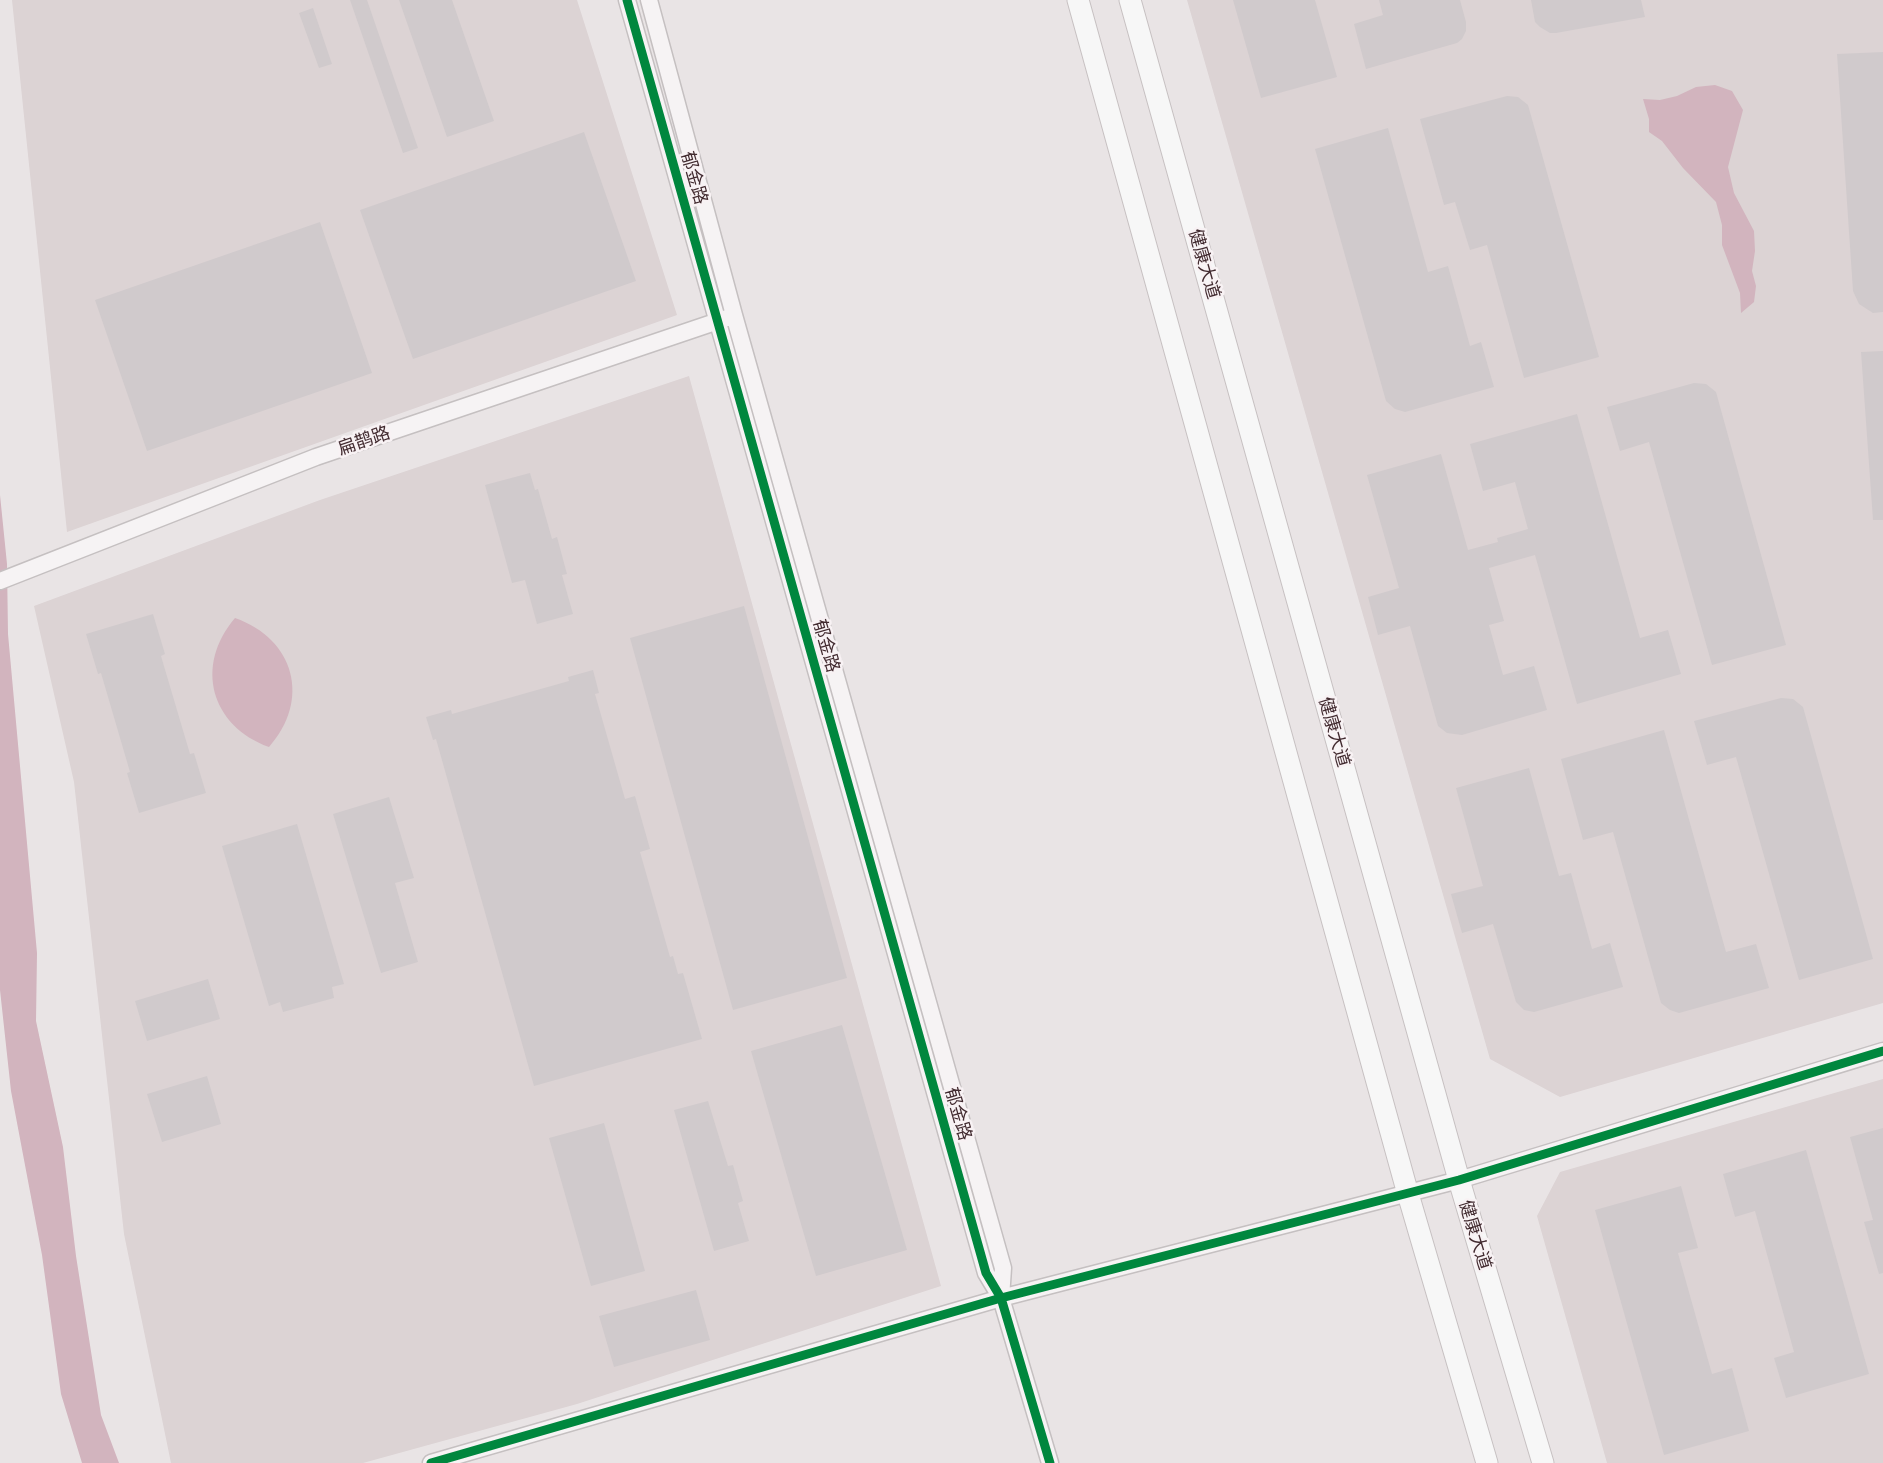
<!DOCTYPE html>
<meta charset="utf-8">
<style>
body{margin:0}
canvas{display:block;background:#e9e4e5}
</style>
<canvas width="1883" height="1463"></canvas>
<script>
const c = document.querySelector('canvas').getContext('2d');
c.lineJoin = 'round';
function paint(path, color) {
  c.fillStyle = color;
  c.fill(path, 'evenodd');
}
function trace(path, color, width, dash) {
  c.strokeStyle = color;
  c.lineWidth = width;
  c.lineCap = dash ? 'butt' : 'round';
  c.setLineDash(dash || []);
  c.stroke(path);
}
function write(font, color, halo, rows, align = 'center') {
  c.font = font + ' Quicksand,"Noto Sans SC",sans-serif';
  c.lineWidth = 5;
  c.setLineDash([]);
  c.textBaseline = 'middle';
  c.strokeStyle = halo;
  c.fillStyle = color;
  for (const [text, x, y, turn = 0] of rows) {
    c.save();
    c.translate(x, y);
    c.rotate((+turn || 0) * Math.PI / 180);
    c.textAlign = isNaN(turn) ? turn : align;
    if (halo) c.strokeText(text, 0, 0);
    c.fillText(text, 0, 0);
    c.restore();
  }
}
paint(new Path2D(`
 M12,0H577L677,315L67,532Z
 M1187,0H1883V1003L1560,1097L1490,1059Z
 M689,376L941,1286L577,1404L363,1463H171L124,1234L74,782L34,606L320,500Z
 M1883,1079V1463H1607L1537,1216L1560,1172Z`), '#dcd3d4');
paint(new Path2D(`
 M1715,85L1732,91L1743,110L1728,167L1734,193L1754,231L1755,251L1752,271L1756,286L1754,302L1741,313L1740,293L1722,245V225L1716,202L1683,168L1662,141L1649,132V119L1643,99L1660,100L1677,96L1696,87Z
 M0,495L7,564L8,634L37,953L36,1021L63,1147L76,1256L101,1415L119,1463H82L61,1394L42,1255L11,1091L0,990Z
 M235,618C295,639 311,700 269,747C211,726 194,666 235,618Z`), '#d2b4be');
paint(new Path2D(`
 M350,0H367L418,148L403,153Z
 M399,0H452L494,121L447,137Z
 M1233,0H1315L1337,77L1261,98Z
 M1379,0H1460L1466,22V31L1462,39L1457,43L1366,69L1354,24L1383,15Z
 M1531,0H1641L1645,17L1556,33H1550L1540,27L1535,22Z
 M313,8L332,64L319,68L299,13Z
 M1883,52V312L1873,313L1859,304L1853,291L1837,54Z
 M1507,96L1518,97L1528,105L1599,357L1524,378L1487,245L1470,250L1455,202L1444,205L1420,119Z
 M1388,128L1428,272L1448,266L1470,346L1481,342L1494,387L1405,412L1395,409L1386,401L1315,149Z
 M584,132L636,281L413,359L360,210Z
 M320,222L372,373L147,451L95,300Z
 M1883,351V520H1873L1861,352Z
 M1694,383L1706,384L1716,392L1786,645L1712,665L1649,442L1620,451L1607,407Z
 M1577,414L1640,638L1668,630L1681,674L1577,704L1535,555L1489,568L1504,621L1489,625L1503,675L1534,666L1547,710L1462,735L1447,733L1438,726L1410,626L1378,635L1368,597L1399,588L1367,475L1441,454L1468,550L1498,542L1497,538L1528,529L1515,482L1483,491L1470,444Z
 M530,473L535,490L538,489L552,539L557,537L567,574L562,575L573,614L537,624L525,580L512,583L485,485Z
 M744,606L847,978L733,1010L630,638Z
 M153,614L165,654L161,656L190,754L194,753L206,793L139,813L127,773L130,772L101,673L98,674L86,634Z
 M593,670L599,693L595,694L625,799L635,796L650,849L640,852L670,957L673,956L678,974L683,973L702,1039L534,1086L436,739L433,740L426,717L451,710L452,714L569,681L568,677Z
 M1781,698L1793,699L1803,707L1873,959L1799,980L1736,757L1707,765L1694,721Z
 M1664,730L1726,952L1756,944L1769,988L1679,1013L1670,1010L1661,1003L1613,832L1583,840L1561,759Z
 M1529,768L1559,876L1571,873L1592,949L1610,943L1623,987L1534,1012L1524,1010L1516,1002L1493,924L1462,933L1451,894L1483,886L1456,788Z
 M389,797L414,878L395,883L418,962L381,973L333,814Z
 M297,824L344,984L332,987L334,998L283,1012L280,1002L269,1006L222,846Z
 M208,979L220,1019L147,1041L135,1001Z
 M842,1025L907,1250L816,1276L751,1051Z
 M207,1076L221,1124L162,1142L147,1094Z
 M708,1101L728,1166L733,1165L743,1201L738,1203L749,1241L714,1251L674,1110Z
 M604,1123L645,1271L591,1286L549,1138Z
 M1883,1128V1273L1879,1274L1864,1222L1873,1220L1850,1137Z
 M1806,1150L1869,1374L1786,1398L1774,1358L1794,1352L1755,1211L1735,1217L1723,1174Z
 M1681,1186L1698,1248L1678,1253L1712,1374L1732,1368L1749,1431L1664,1455L1595,1210Z
 M696,1290L710,1340L614,1367L599,1316Z`), '#d0cacc');
const minor = new Path2D(`
 M627,0L986,1273L1001,1298L1050,1463
 M649,0L734,315L1003,1268L1001,1298
 M0,581L316,457L727,318
 M431,1463L1001,1298L1459,1180L1883,1051`);
const major = new Path2D(`
 M1078,0L1408,1194L1487,1463
 M1130,0L1459,1180L1543,1463`);
trace(minor, '#c5c0c1', 19);
trace(major, '#c7c1c2', 23);
trace(minor, '#f6f3f4', 16);
trace(major, '#f7f7f7', 21);
trace(new Path2D(`
 M627,0L986,1273L1001,1298L1050,1463
 M431,1463L1001,1298L1459,1180L1883,1051`), '#00873e', 9);
write('18px', '#422b30', '#f8f2f4', [
 ["郁金路",694,178,74],
 ["健康大道",1204,264,74],
 ["扁鹊路",364,441,-19],
 ["郁金路",826,646,74],
 ["健康大道",1334,732,74],
 ["郁金路",958,1114,74],
 ["健康大道",1475,1235,73]
]);
</script>
